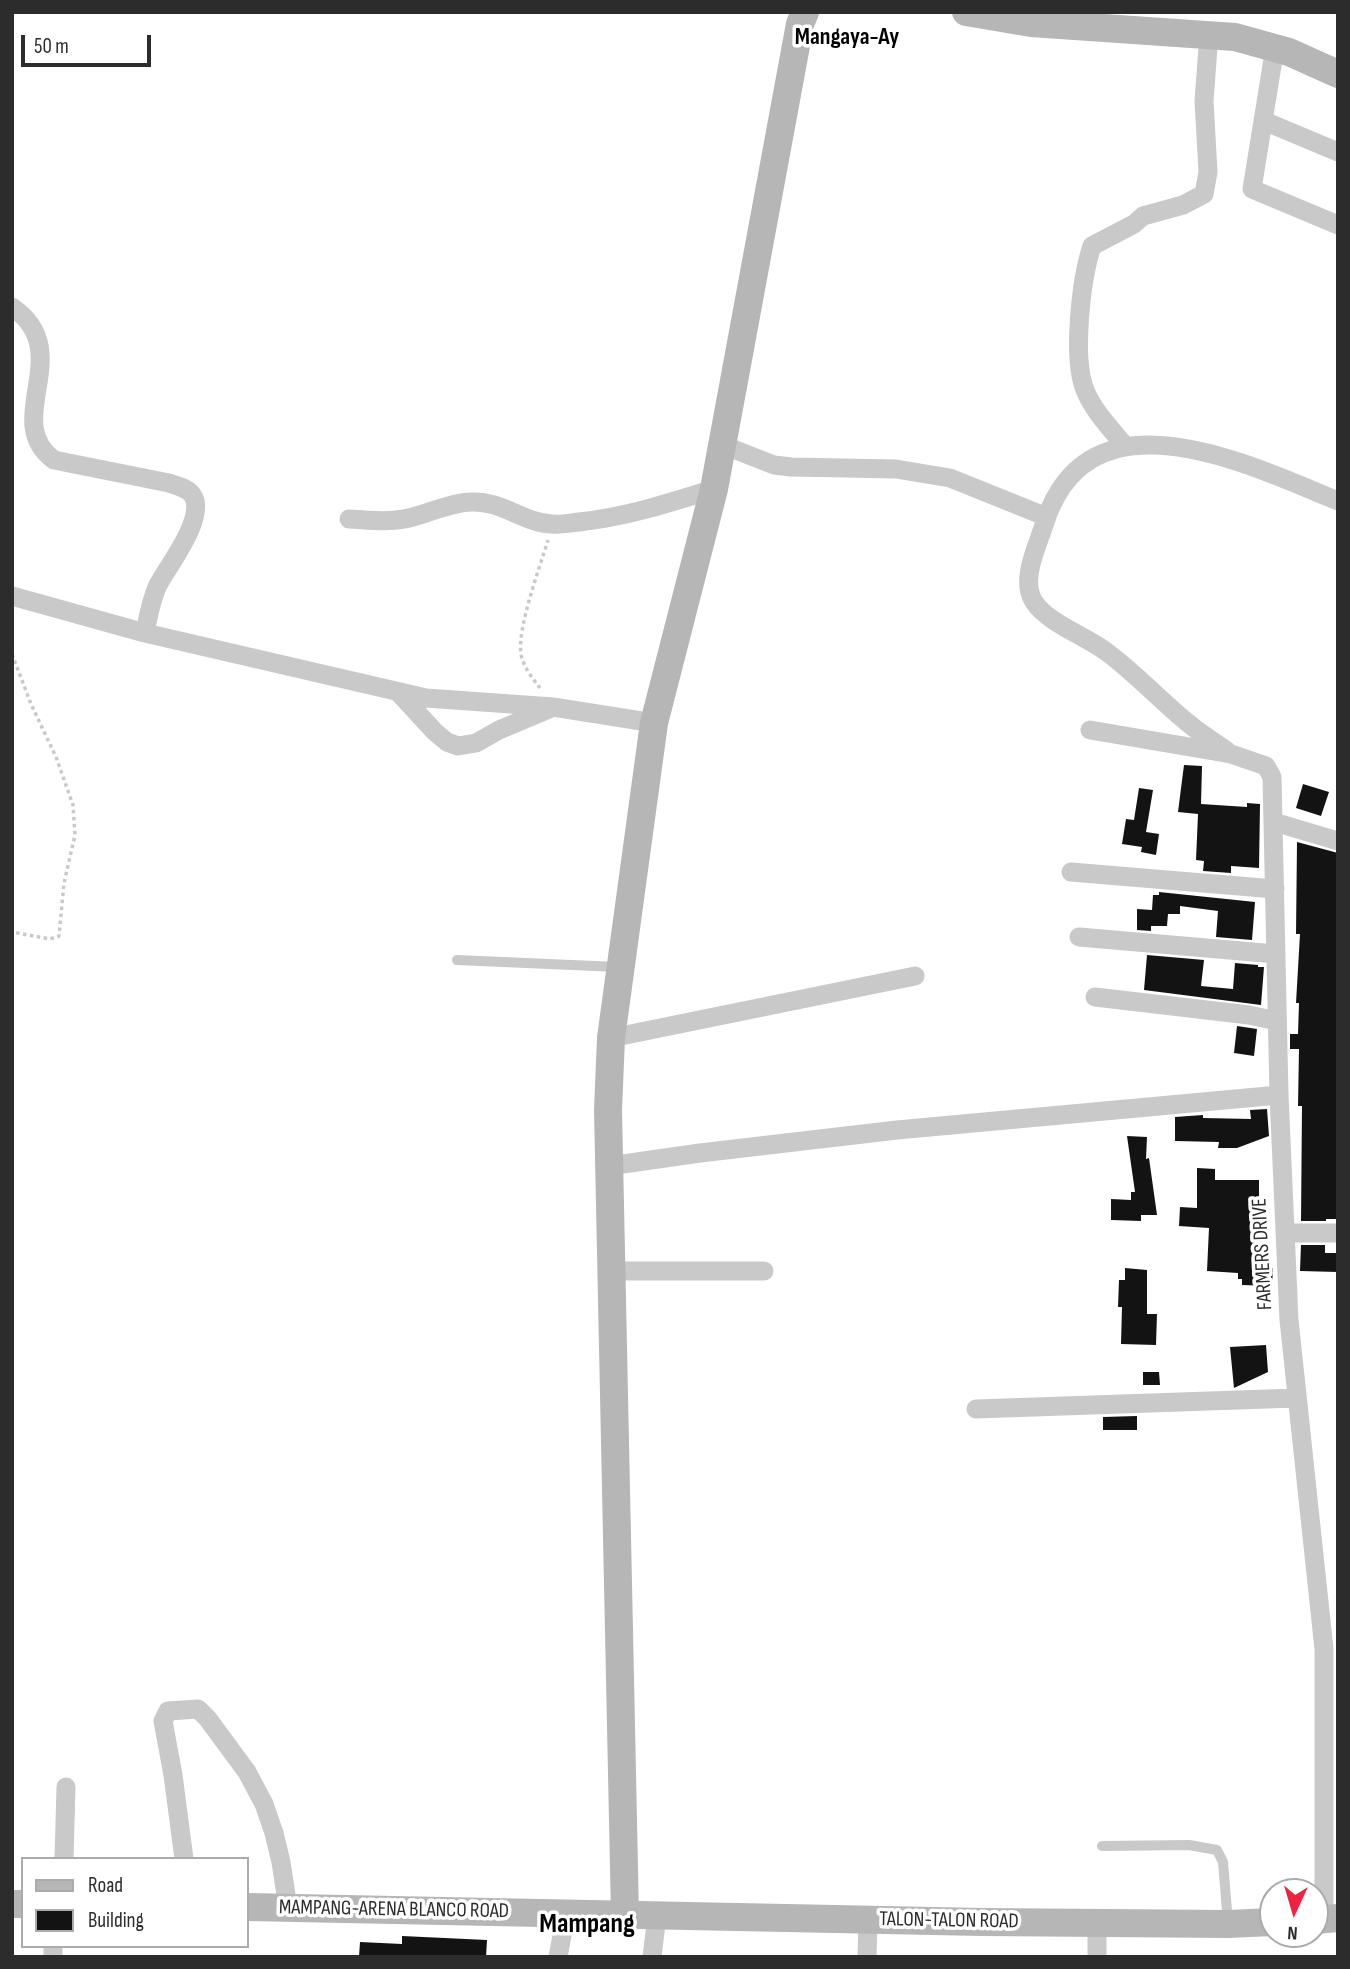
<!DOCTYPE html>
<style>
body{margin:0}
#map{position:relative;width:1350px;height:1969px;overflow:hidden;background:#fff;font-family:"Sofia Sans Condensed",sans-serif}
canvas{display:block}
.frame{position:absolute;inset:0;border:14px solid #2c2c2c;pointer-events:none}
.legend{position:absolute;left:21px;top:1857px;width:228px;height:91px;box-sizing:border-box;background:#fff;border:2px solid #ababab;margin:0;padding:9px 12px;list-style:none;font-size:21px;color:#2c2c2c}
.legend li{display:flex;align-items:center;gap:14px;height:35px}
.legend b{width:35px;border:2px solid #ababab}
.north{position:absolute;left:1259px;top:1878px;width:70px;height:70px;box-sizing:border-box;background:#fff;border:2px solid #ababab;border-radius:50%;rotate:184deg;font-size:19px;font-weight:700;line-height:28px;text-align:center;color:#2c2c2c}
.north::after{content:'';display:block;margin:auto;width:24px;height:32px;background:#ef2340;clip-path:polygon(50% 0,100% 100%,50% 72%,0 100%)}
.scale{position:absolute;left:21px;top:35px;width:130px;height:32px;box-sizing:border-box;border:4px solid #2c2c2c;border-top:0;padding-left:9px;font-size:21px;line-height:24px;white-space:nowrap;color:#2c2c2c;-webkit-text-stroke:5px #fff;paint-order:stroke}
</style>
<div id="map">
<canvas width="1350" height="1969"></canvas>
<div class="frame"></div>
<ul class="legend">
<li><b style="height:9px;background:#b6b6b6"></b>Road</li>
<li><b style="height:19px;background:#131313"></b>Building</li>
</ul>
<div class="north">N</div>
<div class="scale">50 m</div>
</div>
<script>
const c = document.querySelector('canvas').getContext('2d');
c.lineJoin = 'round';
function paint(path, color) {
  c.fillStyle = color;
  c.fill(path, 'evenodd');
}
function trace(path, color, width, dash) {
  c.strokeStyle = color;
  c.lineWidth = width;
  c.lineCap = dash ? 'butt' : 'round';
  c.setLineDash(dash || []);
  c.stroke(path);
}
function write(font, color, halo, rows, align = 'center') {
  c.font = font + ' "Sofia Sans Condensed",sans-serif';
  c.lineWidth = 7;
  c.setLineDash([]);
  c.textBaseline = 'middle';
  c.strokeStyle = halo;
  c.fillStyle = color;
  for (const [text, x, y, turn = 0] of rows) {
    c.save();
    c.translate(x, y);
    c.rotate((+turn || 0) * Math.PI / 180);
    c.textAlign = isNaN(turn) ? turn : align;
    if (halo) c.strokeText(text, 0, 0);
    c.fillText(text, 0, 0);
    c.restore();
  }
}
paint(new Path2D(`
 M1184,765L1202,766L1201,804L1247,807V803L1260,804L1259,868L1231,866V873L1203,871L1204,861L1196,860L1198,814L1178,812Z
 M1303,784L1329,792L1321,816L1296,808Z
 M1139,788L1153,790L1146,832L1159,834L1156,855L1141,852L1142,847L1122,844L1126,819L1134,820Z
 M1297,842L1338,853V1219H1326V1221H1301L1302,1106H1298L1299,1049H1290V1034H1298L1299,1003H1296L1300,934H1296Z
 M1159,892L1255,902L1252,940L1216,937L1218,911L1180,906V914H1168L1167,926H1151V931L1137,930V909L1152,910L1153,895H1159Z
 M1147,955L1204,960L1201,986L1233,989L1235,963L1258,965V967H1264L1261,1005L1144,990Z
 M1237,1026L1257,1029L1254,1056L1234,1053Z
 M1267,1109L1269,1136L1237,1148H1218L1219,1142L1175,1141V1117L1203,1115V1118L1251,1119L1250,1110Z
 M1127,1136L1147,1137L1146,1159L1149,1158L1157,1215H1141V1221L1111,1220V1199L1131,1200V1192H1135Z
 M1197,1168L1215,1169V1180H1259V1211H1268L1267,1240L1262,1239L1260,1267L1273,1268L1272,1286L1242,1285V1279H1238V1273L1207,1271L1209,1228L1179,1226L1180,1207L1197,1208Z
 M1301,1245H1325V1253H1338V1272L1300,1271Z
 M1125,1268L1147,1270V1314H1157L1156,1345L1121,1344L1122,1307H1118L1119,1280H1125Z
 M1266,1345L1268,1372L1234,1388L1230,1347Z
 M1143,1372H1159L1160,1385H1143Z
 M1137,1416V1430H1103V1417Z
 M402,1936L487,1940L486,1957H359L360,1942L402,1944Z`), '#131313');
trace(new Path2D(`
 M12,654L31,704L56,757L73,805L75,835L64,883L59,936L50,939L12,932
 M540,688C532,678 523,666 521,654C517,628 540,567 548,540`), '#c9c9c9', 3.5, [3.5, 3.5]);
trace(new Path2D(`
 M457,960L618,967
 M1102,1846L1189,1845L1217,1850L1223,1862L1228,1923`), '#c9c9c9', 10);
trace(new Path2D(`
 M1275,47L1252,189L1338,225
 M1264,121L1338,152
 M12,307C78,352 0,421 54,460L169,483C177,486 189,488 193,496C206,518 168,566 158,585C151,600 148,617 145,633
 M723,445L774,465L791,467L896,469L950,478L1047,517
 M1126,447C1111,429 1094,412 1085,390C1072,358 1081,279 1092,246L1134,224L1143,216L1183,205L1204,194L1208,172L1204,101L1209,34
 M349,519C371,520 392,523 413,517C432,512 450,503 470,502C502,500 523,523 552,524C561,525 570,523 579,522C626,517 669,503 714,489
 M12,596L145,633L426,698L553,707L654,723
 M399,693L435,732L447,742L458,746L476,743L499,730L549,709
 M1090,730L1231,754L1266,766L1272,777L1279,1095L1289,1320L1324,1649V1920
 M1227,751C1214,742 1200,733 1188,723C1161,701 1136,674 1108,653C1086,636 1049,624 1034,602C1020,580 1037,547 1044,525C1088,384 1249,465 1338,501
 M1274,822L1338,841
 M1071,872L1275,889
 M1079,937L1276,954
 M1095,997L1249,1015L1277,1021
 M611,1038L915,976
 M609,1166L700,1153L897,1130L1279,1095
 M1285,1233H1338
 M612,1271H764
 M976,1409L1296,1398
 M64,1859L66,1787
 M184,1859L173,1775L163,1721L168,1711L198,1709L208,1719L247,1772L264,1804L274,1833L281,1862L288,1908
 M53,1946V1957
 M558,1957L566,1914
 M652,1957L657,1915
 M867,1957L868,1920
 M1097,1957V1923`), '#c9c9c9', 19);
trace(new Path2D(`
 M966,12L1031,23L1235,37L1289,52L1338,74
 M12,1904H23
 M247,1907L982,1922L1228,1924L1273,1922
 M625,1915L608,1110L611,1038L654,723L714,489L800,24L805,12
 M1315,1920L1338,1918`), '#b6b6b6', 28);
write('21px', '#2c2c2c', '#fff', [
 ["FARMERS DRIVE",1263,1254,-93],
 ["MAMPANG-ARENA BLANCO ROAD",394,1910,1],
 ["TALON-TALON ROAD",949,1921,1]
]);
write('bold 24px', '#000', '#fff', [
 ["Mangaya-Ay",847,38]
]);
write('bold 28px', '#000', '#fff', [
 ["Mampang",587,1925]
]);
</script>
